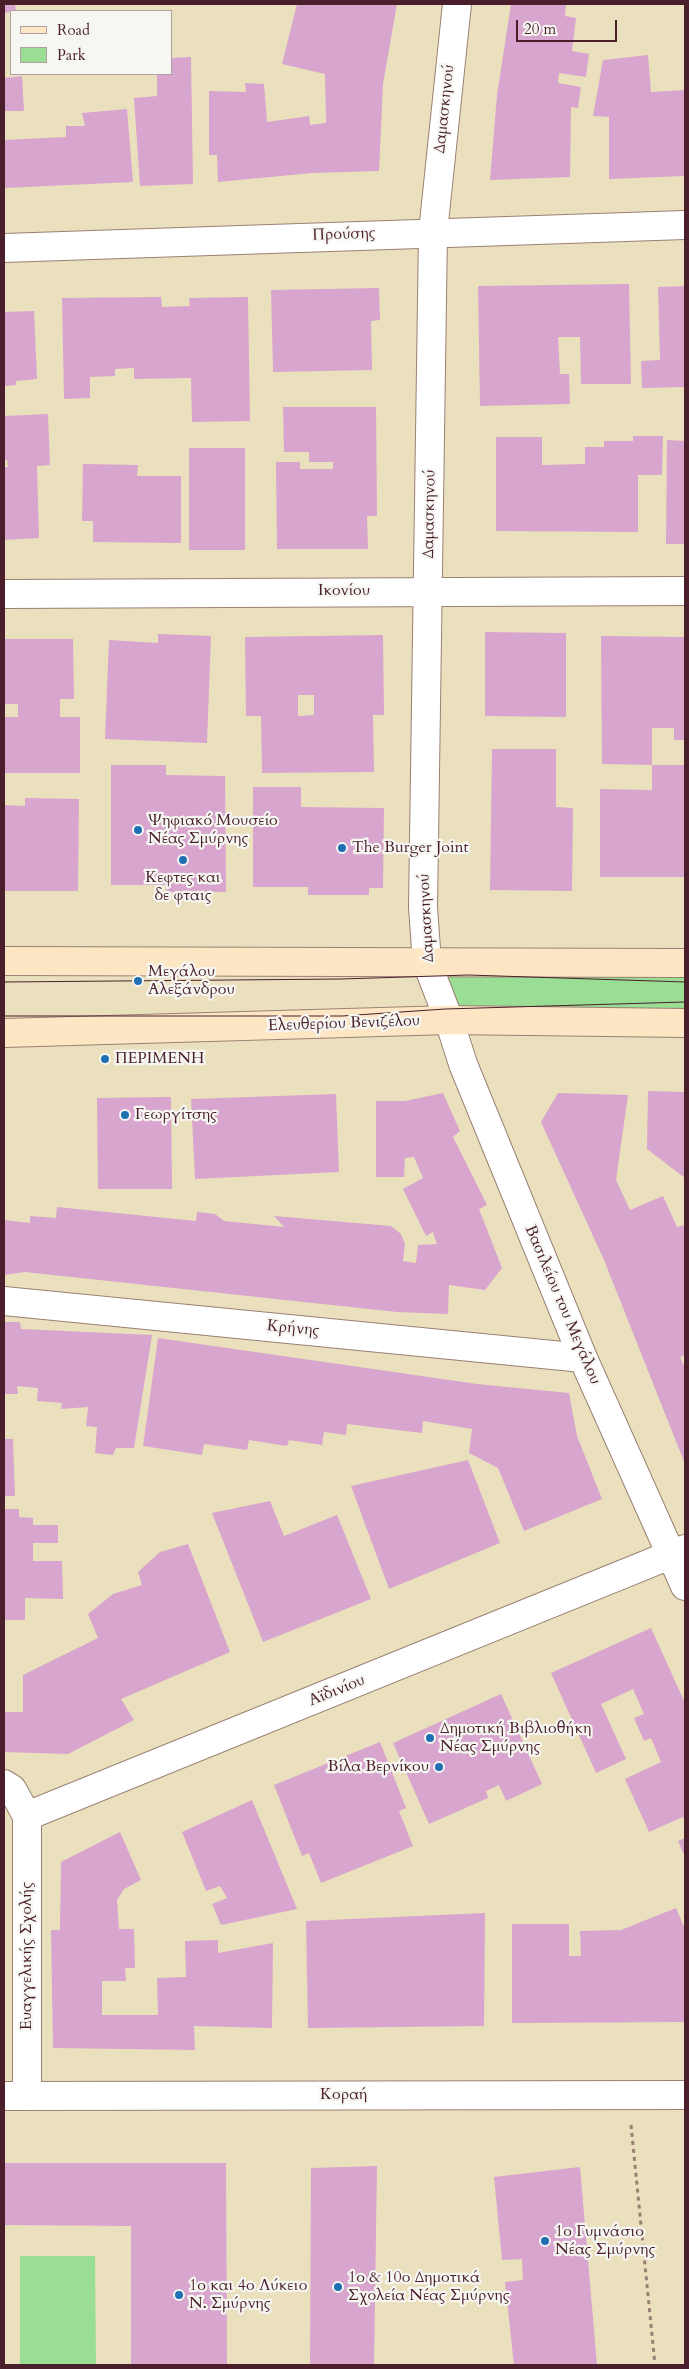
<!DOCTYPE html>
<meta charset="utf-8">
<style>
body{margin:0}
#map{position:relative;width:689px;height:2369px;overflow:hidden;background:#ebe0bd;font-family:Cardo,serif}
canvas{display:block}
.frame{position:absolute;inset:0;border:5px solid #4a1f2b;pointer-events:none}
.legend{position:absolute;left:10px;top:10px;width:162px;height:65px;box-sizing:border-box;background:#f6f6f2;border:1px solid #b1a0a2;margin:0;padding:6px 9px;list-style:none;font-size:15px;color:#4a1f2b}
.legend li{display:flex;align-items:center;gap:10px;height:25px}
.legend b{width:25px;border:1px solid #b1a0a2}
.scale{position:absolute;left:516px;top:20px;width:101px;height:22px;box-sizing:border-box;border:2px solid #4a1f2b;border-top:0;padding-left:6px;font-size:15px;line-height:18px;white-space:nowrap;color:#4a1f2b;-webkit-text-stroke:4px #f6f6f2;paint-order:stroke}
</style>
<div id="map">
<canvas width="689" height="2369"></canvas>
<div class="frame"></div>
<ul class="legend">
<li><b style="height:6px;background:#fce6c4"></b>Road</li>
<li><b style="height:14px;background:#9add94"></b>Park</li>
</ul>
<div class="scale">20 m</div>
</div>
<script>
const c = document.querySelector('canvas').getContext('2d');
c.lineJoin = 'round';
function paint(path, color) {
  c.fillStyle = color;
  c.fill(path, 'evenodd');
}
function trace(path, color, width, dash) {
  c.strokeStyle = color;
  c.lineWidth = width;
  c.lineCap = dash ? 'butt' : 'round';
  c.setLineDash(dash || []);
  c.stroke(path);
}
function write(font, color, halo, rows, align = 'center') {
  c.font = font + ' Cardo,serif';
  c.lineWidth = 4.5;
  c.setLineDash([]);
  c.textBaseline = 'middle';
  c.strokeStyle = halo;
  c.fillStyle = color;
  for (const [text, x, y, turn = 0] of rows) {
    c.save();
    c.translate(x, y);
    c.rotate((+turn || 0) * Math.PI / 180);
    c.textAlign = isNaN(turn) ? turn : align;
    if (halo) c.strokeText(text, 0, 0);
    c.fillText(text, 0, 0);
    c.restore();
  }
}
paint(new Path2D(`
 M435,968L685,969V1019L456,1015Z
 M20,2256H95L96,2365H20Z`), '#9add94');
paint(new Path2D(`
 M4,4H15L16,11L4,13Z
 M297,4H397L383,84L379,171L312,173L218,182L217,155H209V91L246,92L245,83L264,84L267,122L309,116L310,125L326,123L325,74L282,64Z
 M511,4H566L565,16L576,18L572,51L589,54L586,77L559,73L558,83L581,87L578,108L571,107L570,177L490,180L497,95Z
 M648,55L651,92L685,90V176L609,179V117L593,116L603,60Z
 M191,57L193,184L140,186L134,98L157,96V74H171V58Z
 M22,76L24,111H4V78Z
 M127,109L133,182L4,188V140L66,137V126H85L82,113Z
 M629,284L631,384H581L580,337H558L560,374H569L570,404L480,406L478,286Z
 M685,286V387L642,388L641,361L660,360L658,287Z
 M379,288L380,320L371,321L372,370L273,372L271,290Z
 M161,297L162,307L190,306L189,298L248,297L250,421L192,422L191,378L134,379V368L115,369V376L90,377V398L64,399L62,298Z
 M34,311L37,379L16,381V385L4,386V312Z
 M283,407H376L377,516H367L368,549H277L276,462H300V469H333V462H309V452H284Z
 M48,414L50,465L37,466L39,538L4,540V467H8L7,460H4V416Z
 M633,436H663L662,475H638V532L496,531V437H542V465L585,464V447H604V441H633Z
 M667,440L685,441V544H666Z
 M189,448H245V550H189Z
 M83,464L138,465L137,476H181V543L93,542V521H82Z
 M485,632L566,633V717L485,716Z
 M158,634L211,636L207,743L105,739L109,640L158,643Z
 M383,635L384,715H373L374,772L262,773L261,716H246L245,637ZM298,695H314V715L298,716Z
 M601,636L685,637V740H674V728H652V765L602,764Z
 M4,639H73L74,699H60V717H80V773H4V717H18V704H4Z
 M492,749H556V807L573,808L572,891L490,890Z
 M111,765H166V775L225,776L226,892H166V885H111Z
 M652,765H685V877H600V789L652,790Z
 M253,787H301V807L384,808L383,888H369V895H308V887H253Z
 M25,798L79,799L78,891H4V805L25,806Z
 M648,1091L685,1092V1178L647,1149Z
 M443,1093L460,1131L453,1137L487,1205L479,1209L502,1268L485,1290L449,1285L448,1314L397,1312L25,1272L4,1275V1220L30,1223V1216L56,1218L57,1207L196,1221L197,1212L215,1214L224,1221L284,1227L274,1216L391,1226L401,1234L405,1244L403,1261L416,1263L418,1245L437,1244L433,1232L426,1236L403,1189L423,1178L414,1157L405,1158L404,1177H376V1101H405Z
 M558,1093L628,1095L616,1180L630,1210L663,1196L677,1227L685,1225V1355L680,1357L685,1368V1464L604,1260L541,1122Z
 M336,1094L339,1172L195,1179L191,1099Z
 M171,1097L172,1189H98L97,1098Z
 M4,1322H20L21,1329L152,1335L134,1448H116L113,1455L95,1453L97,1427L86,1426L88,1407L61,1409L62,1403L37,1401L38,1388L17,1386L18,1394H4Z
 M158,1338L477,1384L569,1393L577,1436L602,1499L524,1531L498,1468L469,1453L472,1429L423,1421L422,1433L347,1424L346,1435L324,1432L322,1445L289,1440L287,1446L249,1440L247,1450L204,1444L202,1455L143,1446Z
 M4,1439H13L15,1496H4Z
 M468,1460L500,1543L389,1589L351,1486Z
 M270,1501L284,1536L337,1515L371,1599L263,1642L212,1513Z
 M4,1509H19V1517L33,1518V1525H58V1543H33V1561H62L63,1599L25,1598V1620H4Z
 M188,1544L230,1652L121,1699L134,1720L68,1754L4,1752V1712H23V1675L98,1638L88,1614L113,1594L142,1585L138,1572L160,1552Z
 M651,1628L685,1703V1823L683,1817L649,1832L625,1779L661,1762L651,1738L644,1741L634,1718L644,1714L633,1689L601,1704L626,1759L596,1773L551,1673Z
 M501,1694L542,1784L506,1801L499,1785L486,1791L488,1798L429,1824L393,1743Z
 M380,1742L406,1808L399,1811L413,1846L321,1883L309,1853L302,1856L274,1785Z
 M252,1800L297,1909L221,1925L212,1904L227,1898L220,1886L206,1891L182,1832Z
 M120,1832L141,1880L124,1889L117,1900L119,1929H134L135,1968H125L126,1981H102V2015H158L157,1978L186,1977L185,1941L218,1940V1953L273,1943L272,2028L194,2026L195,2050L53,2048L51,1930H60L61,1862Z
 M685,1838V1857L678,1841Z
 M676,1908L685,1929V2022L512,2023V1924H569V1956H581L580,1931L621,1930Z
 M485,1913L484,2026L308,2028L306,1921Z
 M4,2163H226L227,2365H131V2226L4,2225Z
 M377,2166L374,2365H310L311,2168Z
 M580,2167L597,2365H514L505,2282L523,2280L522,2259L502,2260L494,2177Z`), '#d7a5cd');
const minor = new Path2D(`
 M4,248L685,225
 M4,594L685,591
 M449,1020L463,1064L583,1358L685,1586
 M4,1301L583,1358
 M4,1784L12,1789L27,1816L685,1549
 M4,2096L685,2095
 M27,2096V1816`);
const tertiary = new Path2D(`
 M449,1020L427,963L423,907L433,232L457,4`);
const secondary = new Path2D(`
 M4,961L685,963
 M4,1033L449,1020L685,1023`);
trace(minor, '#9a8074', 30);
trace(tertiary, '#9a8074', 30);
trace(secondary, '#9a8074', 30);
trace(new Path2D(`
 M631,2125L655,2365`), '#9a8074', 3, [4, 4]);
trace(minor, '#fff', 28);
trace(tertiary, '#fff', 28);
trace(secondary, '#fce6c4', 28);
trace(new Path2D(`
 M4,982L341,979L468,975L685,982
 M4,1016H342L445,1009L685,1002`), '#4a1f2b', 1);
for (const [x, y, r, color] of [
 [138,830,5,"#1f6fb2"],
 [342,848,5,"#1f6fb2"],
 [183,860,5,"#1f6fb2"],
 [138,981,5,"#1f6fb2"],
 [105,1059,5,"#1f6fb2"],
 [125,1115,5,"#1f6fb2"],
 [430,1738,5,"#1f6fb2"],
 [439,1767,5,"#1f6fb2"],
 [545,2241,5,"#1f6fb2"],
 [338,2287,5,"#1f6fb2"],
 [179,2295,5,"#1f6fb2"]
]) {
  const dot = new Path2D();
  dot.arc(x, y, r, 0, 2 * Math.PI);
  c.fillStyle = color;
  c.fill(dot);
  trace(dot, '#f6f6f2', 2);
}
write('16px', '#4a1f2b', '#f6f6f2', [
 ["Δαμασκηνού",445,109,-84],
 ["Προύσης",344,235,-2],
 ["Δαμασκηνού",430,514,-89],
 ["Ικονίου",344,591],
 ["Δαμασκηνού",427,918,-93],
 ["Ελευθερίου Βενιζέλου",344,1024,-2],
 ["Βασιλείου του Μεγάλου",562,1305,67],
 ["Κρήνης",293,1329,6],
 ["Αϊδινίου",337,1691,-22],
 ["Ευαγγελικής Σχολής",27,1956,-90],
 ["Κοραή",344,2095]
]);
write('16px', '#4a1f2b', '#f6f6f2', [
 ["Ψηφιακό Μουσείο",148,821],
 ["Νέας Σμύρνης",148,839],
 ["The Burger Joint",352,848],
 ["Κεφτες και",183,878,"center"],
 ["δε φταις",183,896,"center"],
 ["Μεγάλου",148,972],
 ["Αλεξάνδρου",148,990],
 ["ΠΕΡΙΜΕΝΗ",115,1059],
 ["Γεωργίτσης",135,1115],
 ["Δημοτική Βιβλιοθήκη",440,1729],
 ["Νέας Σμύρνης",440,1747],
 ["Βίλα Βερνίκου",429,1767,"right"],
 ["1ο Γυμνάσιο",555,2232],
 ["Νέας Σμύρνης",555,2250],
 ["1ο & 10ο Δημοτικά",348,2278],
 ["Σχολεία Νέας Σμύρνης",348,2296],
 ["1ο και 4ο Λύκειο",189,2286],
 ["Ν. Σμύρνης",189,2304]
], 'left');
</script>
